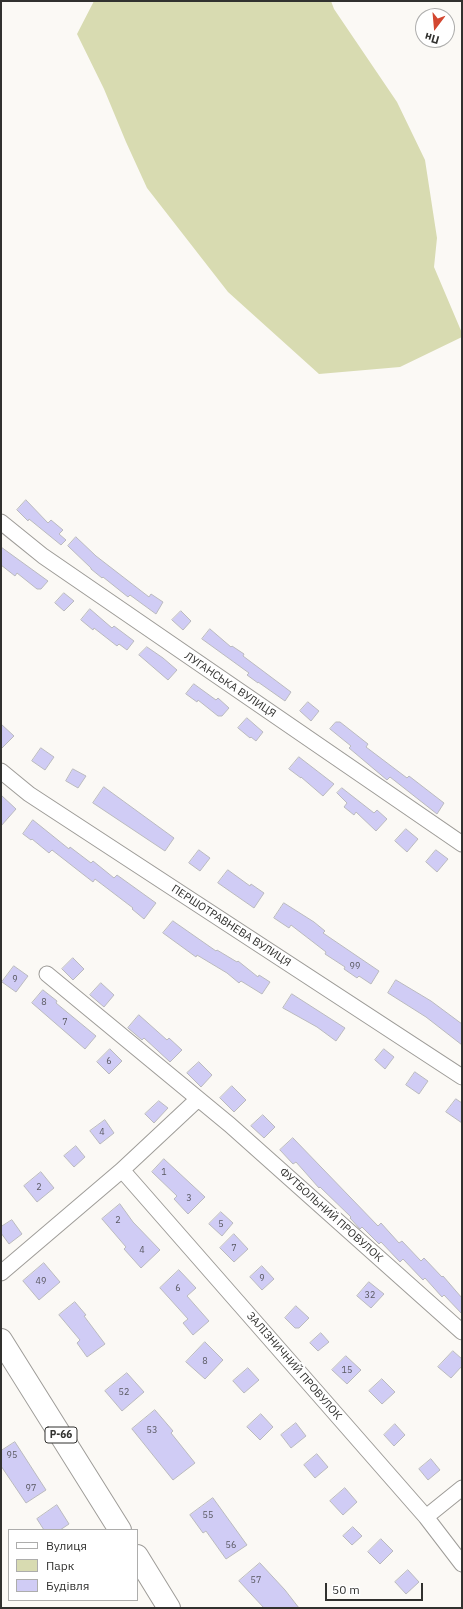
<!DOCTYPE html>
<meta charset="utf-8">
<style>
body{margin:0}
#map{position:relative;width:463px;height:1609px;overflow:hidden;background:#fbf9f5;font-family:"IBM Plex Sans",sans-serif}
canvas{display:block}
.frame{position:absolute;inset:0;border:2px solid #31312f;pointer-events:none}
.legend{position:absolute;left:8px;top:1529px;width:130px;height:72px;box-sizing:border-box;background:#fff;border:1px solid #adadac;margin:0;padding:5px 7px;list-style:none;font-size:12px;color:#31312f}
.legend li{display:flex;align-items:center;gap:8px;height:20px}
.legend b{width:20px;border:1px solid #adadac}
.north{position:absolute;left:415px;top:8px;width:40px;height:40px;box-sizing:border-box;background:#fff;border:1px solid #adadac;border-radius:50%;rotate:196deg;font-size:11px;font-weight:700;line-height:16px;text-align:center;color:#31312f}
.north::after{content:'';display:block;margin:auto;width:14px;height:18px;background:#d34731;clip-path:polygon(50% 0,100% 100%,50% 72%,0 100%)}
.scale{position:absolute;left:325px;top:1583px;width:98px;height:18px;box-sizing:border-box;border:2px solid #31312f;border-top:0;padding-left:5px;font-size:12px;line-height:14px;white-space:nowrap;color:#31312f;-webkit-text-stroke:3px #fff;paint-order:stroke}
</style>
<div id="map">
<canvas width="463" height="1609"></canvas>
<div class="frame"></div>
<ul class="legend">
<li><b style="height:5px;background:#fff"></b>Вулиця</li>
<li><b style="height:11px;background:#d8dbb1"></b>Парк</li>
<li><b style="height:11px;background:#d0ccf5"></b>Будівля</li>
</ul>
<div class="north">Пн</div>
<div class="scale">50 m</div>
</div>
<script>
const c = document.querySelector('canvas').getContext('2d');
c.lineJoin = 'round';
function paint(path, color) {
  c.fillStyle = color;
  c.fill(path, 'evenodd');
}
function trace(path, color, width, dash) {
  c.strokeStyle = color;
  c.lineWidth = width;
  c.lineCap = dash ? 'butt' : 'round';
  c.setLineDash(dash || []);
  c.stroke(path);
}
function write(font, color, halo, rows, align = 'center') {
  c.font = font + ' "IBM Plex Sans",sans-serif';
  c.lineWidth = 4;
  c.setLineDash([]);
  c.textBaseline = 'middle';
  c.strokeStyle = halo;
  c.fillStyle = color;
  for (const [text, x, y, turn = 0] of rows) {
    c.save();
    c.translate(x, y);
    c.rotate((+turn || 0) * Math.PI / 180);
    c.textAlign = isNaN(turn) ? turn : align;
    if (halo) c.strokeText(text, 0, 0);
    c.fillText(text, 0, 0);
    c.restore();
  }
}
paint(new Path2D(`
 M94,1H331L334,9L397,102L425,160L437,238L434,267L462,333V337L400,367L319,374L228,292L147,188L126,142L104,89L77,34Z`), '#d8dbb1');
const building = new Path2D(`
 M26,500L48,523L51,520L63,530L59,534L66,540L61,545L29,519L28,521L17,510Z
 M76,537L96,556L149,597L151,594L163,602L156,614L130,595L128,597L103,577L102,578L91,569V568L68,546Z
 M1,547L48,581L41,589H37L17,573L15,576L1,565Z
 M64,593L74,601L64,611L55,603Z
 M90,609L112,628L114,626L134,641L127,650L119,644L117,646L94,628L93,630L81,620Z
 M181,611L191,621L183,630L172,620Z
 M210,629L231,647L232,646L244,654L243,656L291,692L285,701L258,682V683L247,675L249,673L202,639Z
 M147,647L163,658L177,670L168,680L139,655Z
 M194,684L216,700L218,698L229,708L222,716H218L198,700L197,702L186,694Z
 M308,702L319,711L311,721L300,711Z
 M247,718L263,732L256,741L251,737L250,738L238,728Z
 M336,722H340L368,744L366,747L407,778L409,776L444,803L437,814L390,777L387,780L349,748L351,746L330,729Z
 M1,724L14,736L1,749Z
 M41,748L54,757L45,770L32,761Z
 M299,757L334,784L323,796L301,777V778L289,769Z
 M73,769L86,776L78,788L66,781Z
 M104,787L174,838L165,851L93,803Z
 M342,788L374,813L377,810L387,819L376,831L356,812L354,815L344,807L347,803L337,793Z
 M1,795L16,809L1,826Z
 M33,820L69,849L70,847L91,863L93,861L114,878L117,875L156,903L144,919L132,909L133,908L95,879L93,882L52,850L49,853L32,839L31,840L23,834Z
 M406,829L418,839L407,852L395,841Z
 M199,850L210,858L200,871L189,863Z
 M436,850L448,859L437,872L426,862Z
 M228,870L250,886L251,884L264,893L254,908L218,883Z
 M284,903L314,922L325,931L323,933L379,971L371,984L359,976L357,978L344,969L345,967L325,954L326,952L291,925L289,928L274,918Z
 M173,921L216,951L217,950L237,962L238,961L258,977L259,975L270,982L262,994L241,981L239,983L227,973L197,955L196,957L163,933Z
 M73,958L84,969L73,980L62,969Z
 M14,966L28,976L16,992L2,982Z
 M396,980L431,1001L462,1024V1045L426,1017L388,993Z
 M101,983L114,995L104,1007L90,995Z
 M43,990L57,1001L56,1003L96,1036L85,1049L32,1003Z
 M292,994L345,1028L336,1041L317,1027L283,1008Z
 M139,1015L167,1040L169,1038L182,1050L170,1062L144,1038L142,1040L128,1028Z
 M110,1049L122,1061L109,1074L97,1062Z
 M384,1049L394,1057L385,1069L375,1060Z
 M199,1062L212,1075L201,1087L187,1073Z
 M415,1072L428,1081L419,1094L406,1085Z
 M232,1086L246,1100L234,1112L220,1098Z
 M456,1099L462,1103V1123L446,1112Z
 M159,1101L168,1108L154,1123L145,1114Z
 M263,1115L275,1127L264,1138L251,1126Z
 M105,1120L114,1133L100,1144L90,1131Z
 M293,1138L378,1226L381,1223L399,1243L402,1241L421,1261L424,1258L442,1277L443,1276L462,1298V1314L444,1295L442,1297L425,1278L423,1280L403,1259L400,1262L381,1242L379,1244L362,1227L360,1229L350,1218L351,1217L320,1187L319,1188L296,1162L293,1164L280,1150Z
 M76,1146L85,1157L74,1167L64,1156Z
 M164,1159L205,1197L188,1214L174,1199L177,1196L152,1172Z
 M41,1172L54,1188L37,1202L24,1186Z
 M120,1204L133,1222L160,1250L141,1268L124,1249L126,1247L102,1219Z
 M221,1212L233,1223L222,1236L209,1224Z
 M12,1220L22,1234L9,1244L1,1233V1227Z
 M234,1234L248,1249L234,1262L220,1248Z
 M44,1263L60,1282L39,1300L23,1281Z
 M262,1266L274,1279L262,1290L250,1277Z
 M179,1270L196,1288L187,1296L209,1321L193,1335L183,1323L188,1319L160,1288Z
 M369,1282L384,1294L371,1308L357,1296Z
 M75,1302L86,1315L84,1316L105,1344L87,1357L77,1343L80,1340L59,1315Z
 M296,1306L309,1318L299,1328H295L285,1318Z
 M321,1333L329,1342L318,1351L310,1343Z
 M205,1342L223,1360L205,1379L186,1362Z
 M453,1351L462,1359V1366L451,1378L438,1367Z
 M346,1356L361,1370L347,1384L332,1370Z
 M248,1368L259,1380L244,1393L233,1381Z
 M127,1373L144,1392L122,1411L105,1391Z
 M382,1379L395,1392L382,1404L369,1391Z
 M155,1410L173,1431L171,1433L195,1463L173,1480L132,1429Z
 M261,1414L273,1427L260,1440L247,1427Z
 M296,1423L306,1436L291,1448L281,1435Z
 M395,1424L405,1435L394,1446L384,1435Z
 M15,1442L46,1490L26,1503L1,1466V1451Z
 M317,1454L328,1467L315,1478L304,1465Z
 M431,1459L440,1470L428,1480L419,1469Z
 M345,1488L357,1502L343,1515L330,1501Z
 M213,1498L247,1545L226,1559L206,1531L203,1533L190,1515Z
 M57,1505L69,1524L60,1530H44L37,1519Z
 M353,1527L362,1536L352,1545L343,1536Z
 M381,1539L393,1551L380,1564L368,1552Z
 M260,1563L285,1590L299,1608H264L239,1581Z
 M408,1570L419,1582L406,1594L395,1582Z`);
paint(building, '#d0ccf5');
trace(building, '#bababe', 1);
const minor = new Path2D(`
 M1,522L43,556L462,844
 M1,771L29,794L462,1077
 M47,974L230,1125L462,1332
 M122,1170L426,1517L462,1564
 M1,1273L122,1170L198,1099
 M426,1517L462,1488`);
const primary = new Path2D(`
 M1,1340L120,1530
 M137,1556L169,1608`);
trace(minor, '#9e9c98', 17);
trace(primary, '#9e9c98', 24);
trace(minor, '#fff', 15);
trace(primary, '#fff', 22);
write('9px', '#595860', null, [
 ["99",355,966],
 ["9",15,979],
 ["8",44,1002],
 ["7",65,1022],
 ["6",109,1061],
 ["4",102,1132],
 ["1",164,1172],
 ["2",39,1187],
 ["3",189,1198],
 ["2",118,1220],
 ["5",221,1224],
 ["7",234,1248],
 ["4",142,1250],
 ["9",262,1278],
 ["49",41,1281],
 ["6",178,1288],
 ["32",370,1295],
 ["8",205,1361],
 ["15",347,1370],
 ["52",124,1392],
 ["53",152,1430],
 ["95",12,1455],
 ["97",31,1488],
 ["55",208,1515],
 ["56",231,1545],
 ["57",256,1580]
]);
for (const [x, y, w] of [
 [61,1435,32]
]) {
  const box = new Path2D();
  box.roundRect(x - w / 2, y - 8, w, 16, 3);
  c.fillStyle = '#fff';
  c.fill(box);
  trace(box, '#31312f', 1);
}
write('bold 10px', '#31312f', null, [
 ["Р-66",61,1435]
]);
write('11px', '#31312f', '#fff', [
 ["ЛУГАНСЬКА ВУЛИЦЯ",230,685,34],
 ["ПЕРШОТРАВНЕВА ВУЛИЦЯ",231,926,33],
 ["ФУТБОЛЬНИЙ ПРОВУЛОК",331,1215,42],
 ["ЗАЛІЗНИЧНИЙ ПРОВУЛОК",294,1366,49]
]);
</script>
